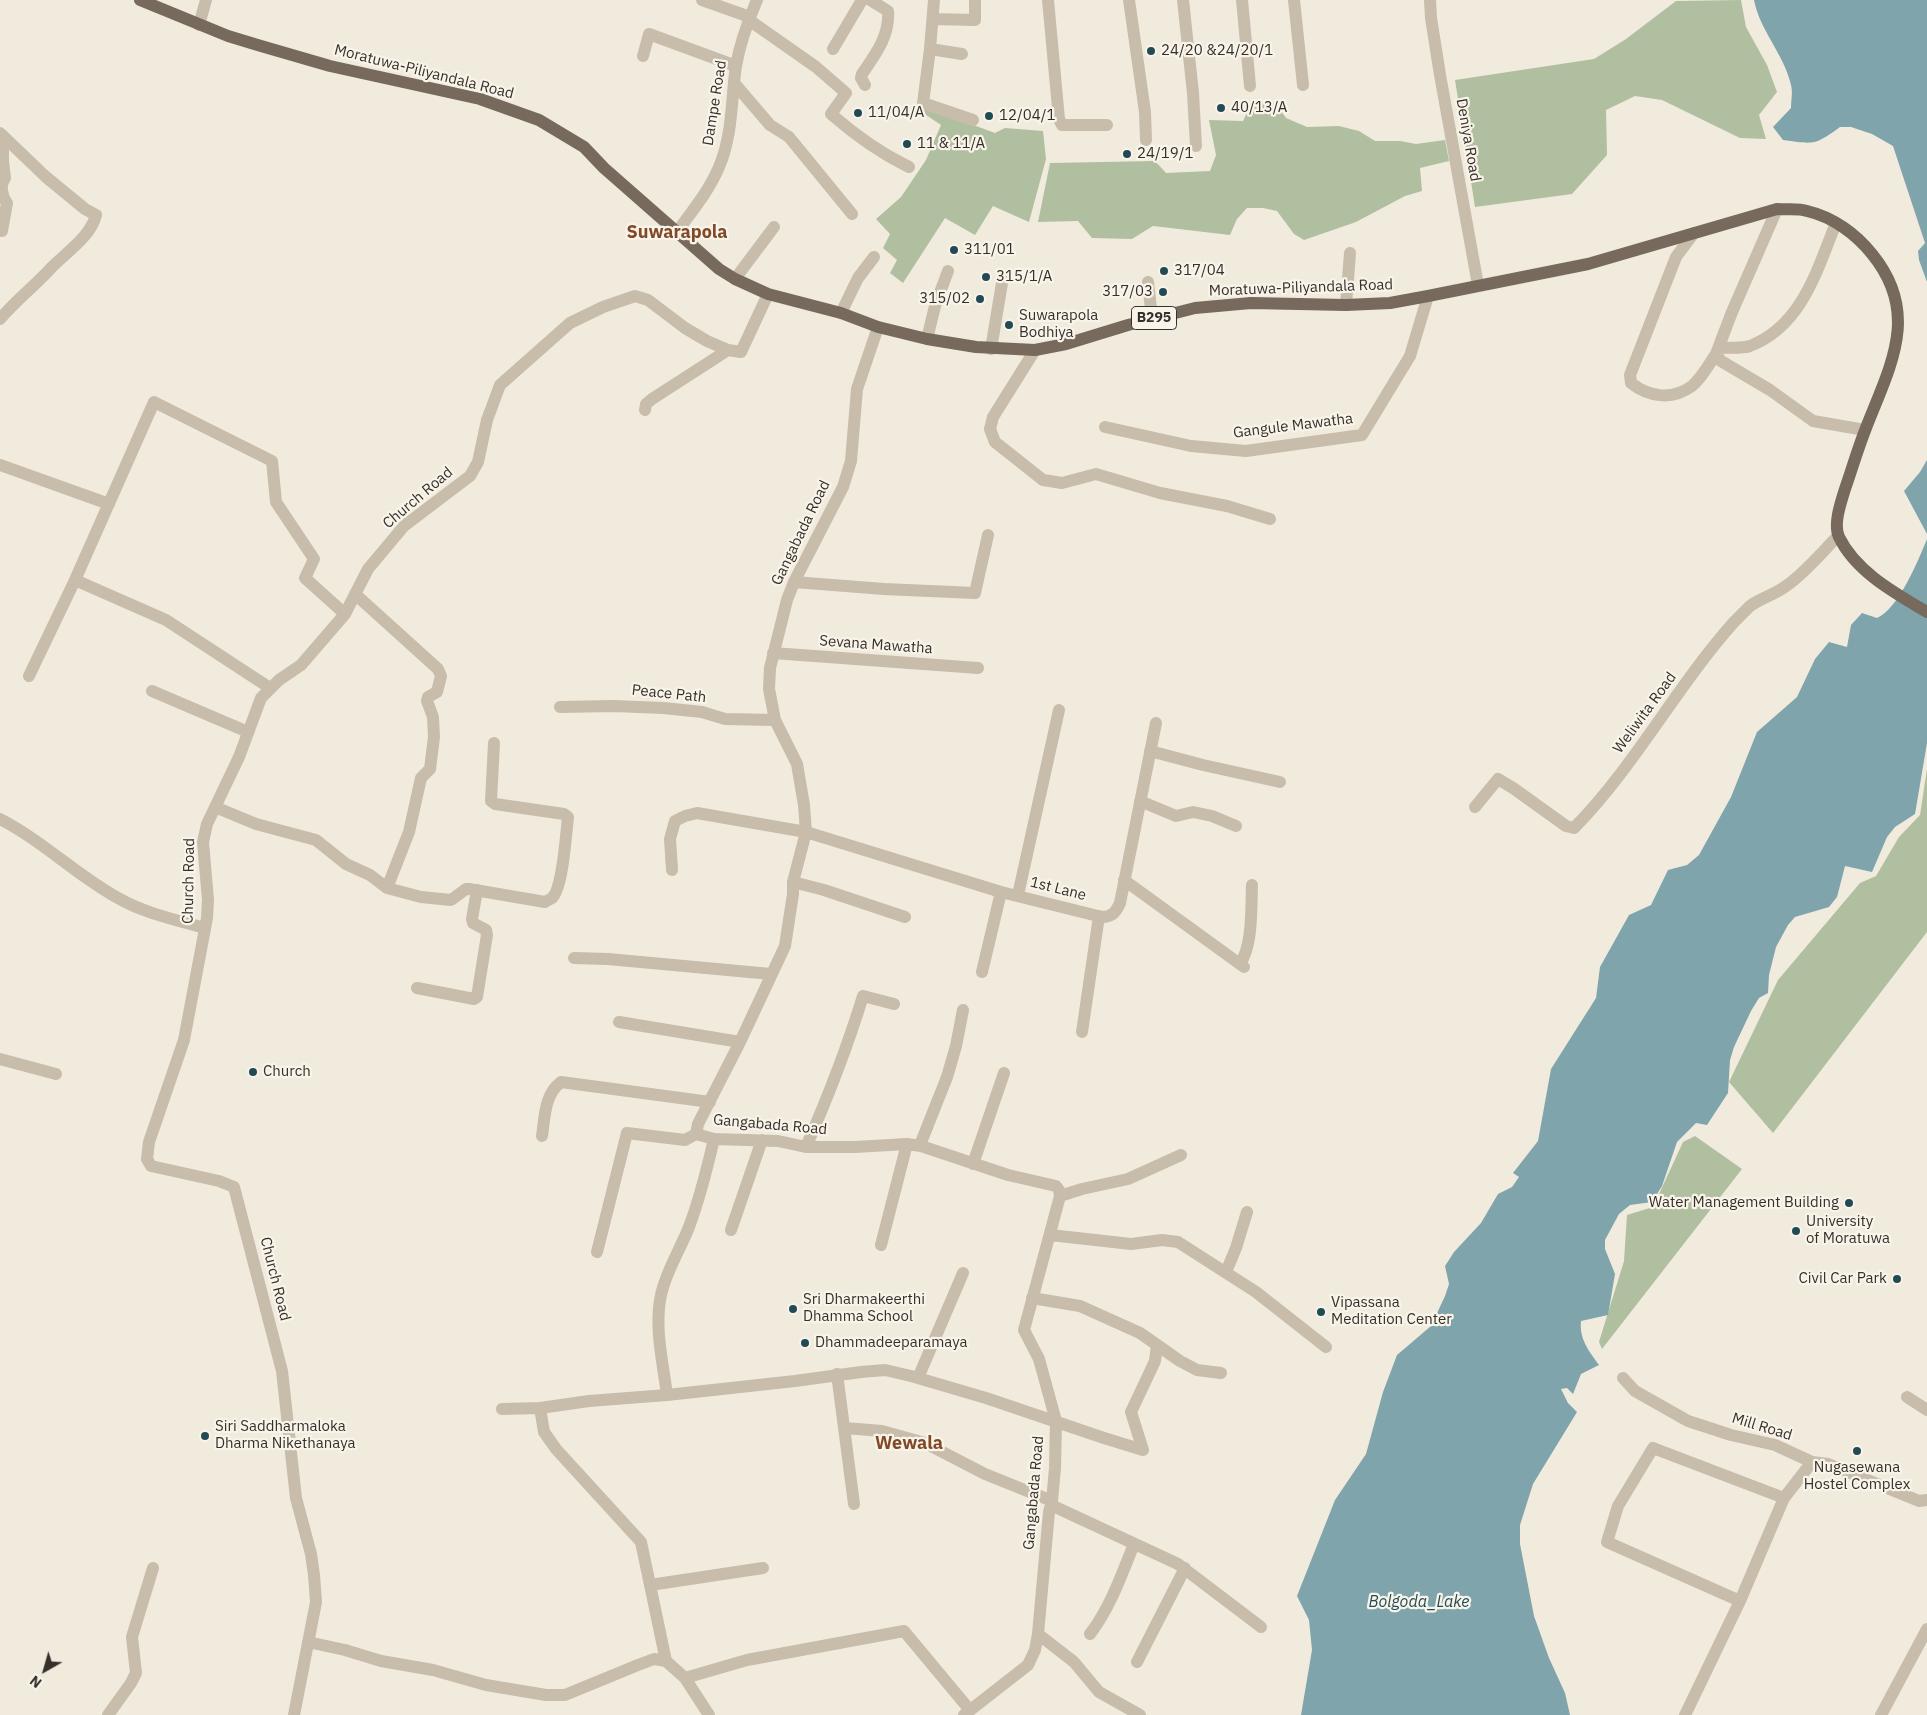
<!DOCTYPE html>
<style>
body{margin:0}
#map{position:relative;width:1927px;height:1715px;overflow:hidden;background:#f1ebde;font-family:"IBM Plex Sans",sans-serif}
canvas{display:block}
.north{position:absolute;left:20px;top:1645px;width:50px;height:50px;-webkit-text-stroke:4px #f9f4ea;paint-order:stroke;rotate:218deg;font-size:14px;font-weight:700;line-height:20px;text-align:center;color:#362f2a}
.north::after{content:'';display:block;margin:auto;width:18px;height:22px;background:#362f2a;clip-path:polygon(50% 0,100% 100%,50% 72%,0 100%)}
</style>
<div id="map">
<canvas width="1927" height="1715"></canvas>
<div class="north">N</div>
</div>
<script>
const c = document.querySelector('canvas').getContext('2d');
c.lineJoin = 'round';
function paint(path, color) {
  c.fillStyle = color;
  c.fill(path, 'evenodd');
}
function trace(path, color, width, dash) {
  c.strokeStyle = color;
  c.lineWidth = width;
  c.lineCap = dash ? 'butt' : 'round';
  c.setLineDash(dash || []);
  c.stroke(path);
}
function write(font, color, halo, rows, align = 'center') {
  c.font = font + ' "IBM Plex Sans",sans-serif';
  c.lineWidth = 4.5;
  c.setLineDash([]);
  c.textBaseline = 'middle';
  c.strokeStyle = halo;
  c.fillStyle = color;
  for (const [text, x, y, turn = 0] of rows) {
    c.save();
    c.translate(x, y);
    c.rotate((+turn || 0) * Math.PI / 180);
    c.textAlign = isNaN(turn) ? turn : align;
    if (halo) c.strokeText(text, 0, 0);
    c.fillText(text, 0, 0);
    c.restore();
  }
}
paint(new Path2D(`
 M1741,0L1746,27L1767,65L1777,92L1759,115L1766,139L1740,138L1662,100L1635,96L1606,110L1607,155L1572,194L1475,207L1455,80L1594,59L1626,39L1676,1Z
 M1252,102L1275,103L1286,118L1307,127L1339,126L1359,131L1375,141H1400L1416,144L1445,140L1449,161L1420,168L1422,191L1405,196L1356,222L1304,240L1294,234L1277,211L1263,208H1247L1237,219L1230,235L1153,226L1132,239L1092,238L1078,221L1038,222L1050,163L1155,161L1166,173L1210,171L1216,155L1209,120L1243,121Z
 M919,105L995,133L1005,128L1043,131L1046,159L1029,222L993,206L975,235L945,218L903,283L890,273L897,260L883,248L890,234L876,219L901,197L926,160L941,125L917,109Z
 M1927,769V932L1773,1133L1729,1082L1778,980L1860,883L1876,876L1899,837L1920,815Z
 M1695,1136L1742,1169L1602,1349L1599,1342L1624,1261L1627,1215L1653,1207L1683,1142Z`), '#b0bf9f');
paint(new Path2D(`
 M1754,0H1927V282L1919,260L1918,251L1925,243L1893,146L1872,134L1851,127H1840C1814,146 1814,144 1783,140L1773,127L1791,108C1791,101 1793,92 1791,85C1784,54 1760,31 1754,0Z
 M1927,460V534L1904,491L1920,472Z
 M1927,539V743L1915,814L1895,827L1887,837L1872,872L1845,866L1837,897L1829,907L1795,917L1788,925L1776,947L1769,975L1768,993L1759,998L1751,1011L1734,1047L1730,1060L1728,1093L1707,1125L1696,1123L1677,1142L1662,1186L1652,1202L1630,1205L1619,1214L1605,1240V1249L1615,1274L1608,1315L1581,1321C1579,1339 1589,1351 1599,1365L1581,1374L1573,1394L1567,1388L1561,1389L1568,1403L1577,1412L1533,1484L1520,1525V1544L1534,1616L1549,1658L1565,1693L1570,1715H1301L1312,1650L1309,1620L1297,1596L1335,1500L1366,1454L1383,1392L1397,1355L1431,1326L1445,1296L1449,1284L1445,1266L1454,1252L1481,1223L1498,1194L1512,1187L1519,1177L1513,1173L1538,1141L1551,1069L1596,998L1600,967L1629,915L1651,905L1668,870L1687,865L1699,855L1731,797L1757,732L1797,697L1815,659L1829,642L1847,647L1851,625L1862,613L1877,618C1899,608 1918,561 1927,539Z`), '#7fa4ac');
trace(new Path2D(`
 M702,0L750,17
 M934,0L930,49L923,103L973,120
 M1048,0L1059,119L1062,125H1107
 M1129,0L1145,112L1146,140
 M1183,0L1193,93L1196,146
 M1242,0L1250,86
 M1294,0L1303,85
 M1430,0L1431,18L1440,75L1478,285
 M933,19L975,20V0
 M749,20L816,67L846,93L831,114C855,135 880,153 909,167
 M199,25L206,0
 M833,49L862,0
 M930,49L962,54
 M643,56L649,34L736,66
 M734,83L770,125L789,137L852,214
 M865,85L861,78L862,74C875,55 890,36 888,11L870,0
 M0,133L46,177L85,209L96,215C91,236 67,252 52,267C36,285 16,300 0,319
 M0,142L3,145V161L5,178C0,185 1,195 7,203L2,231
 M1777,209L1732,312L1716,354L1721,361L1770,390L1813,421L1865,430
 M677,232C692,211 709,191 719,167C733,135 731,99 736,66C740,43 748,21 757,0
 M1694,233L1676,257L1630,375L1631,383C1650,398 1673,400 1692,386C1702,378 1709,364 1716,354
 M735,279L774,227
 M1148,282L1152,318
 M1346,305L1350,253
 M841,313L858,278L874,257
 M878,327L857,389L851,461L843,487L794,582L787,600L770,668L769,689L775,720L797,764L804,805L806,832L793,882V894L785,946L740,1042L698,1124L696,1134L714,1139L778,1141L806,1147H855L907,1144L921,1146L1008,1175L1056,1186L1059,1190L1060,1196L1024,1330L1039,1359L1056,1421L1055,1468L1052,1501L1049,1512L1038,1634L1035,1650L1028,1665L964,1715
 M927,339L935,306L948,271
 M1719,348C1728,347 1741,349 1750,346C1802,326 1817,270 1836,223
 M991,349L1003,277
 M1035,350L993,417L990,429L995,442L1043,480L1062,483L1096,474L1160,493L1227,506L1270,519
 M645,410L646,404L652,399L728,350
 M1105,427L1191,446L1246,451L1362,435L1410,356L1428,296
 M0,465L109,504
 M75,580L166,620L270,688
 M794,582L884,589L975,593L988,535
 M355,594L438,669L441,676L437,692L428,697L427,701L433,717L434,737L430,769L421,778L409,832L387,888
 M773,653L978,668
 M29,676L75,580L154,402L272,461L276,502L314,559L305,578L345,614
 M152,691L248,732
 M560,707L614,706L663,708L702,712L725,719L775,720
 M1150,751L1203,765L1280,782
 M1140,801L1176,816L1193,812L1212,816L1236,826
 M215,807L256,824L316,840L346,864L370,875L387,888L421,897L451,900L466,889H469L545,902C546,901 551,899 552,898C563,888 566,833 568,817L564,814L495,804L491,801L494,743
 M1475,807L1498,779L1513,788L1566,826L1574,828C1635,766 1676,687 1734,622C1739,617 1745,611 1750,606C1759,599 1776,594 1786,586C1805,573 1822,552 1838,536
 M0,819C43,841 76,875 118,898C144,913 176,920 205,928
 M672,870L670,839L675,821L685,816L697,813L806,832L1001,892L1102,917C1112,917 1116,912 1120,903L1156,723
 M1124,880L1244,967
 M793,882L824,890L905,917
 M1018,895L1059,710
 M574,958L608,959L771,974
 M1240,964C1253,945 1251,908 1252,885
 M982,972L1001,892
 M417,988L474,999L477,997L487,935L486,930L473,923L472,919L477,890
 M619,1022L740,1042
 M1082,1032L1099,916
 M0,1059L56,1074
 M542,1136C545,1117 544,1095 561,1082L710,1102
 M714,1139C707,1169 700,1198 689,1227C680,1250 666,1271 661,1295C654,1327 663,1363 667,1395L795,1381L861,1372L885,1370L911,1376L986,1398L1104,1438L1143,1450L1131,1412L1155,1361L1157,1345
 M921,1146L922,1140L947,1077L956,1046L963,1010
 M806,1147C828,1097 847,1048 863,996L894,1004
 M973,1164L1004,1073
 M1060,1196L1082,1189L1128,1179L1181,1155
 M731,1230L762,1140
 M1050,1235L1131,1244L1162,1240L1178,1242L1256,1292L1326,1347
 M881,1245L907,1144
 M597,1252L627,1133L685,1140L696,1134
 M1226,1272L1236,1248L1247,1212
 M1032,1298L1080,1306L1140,1333L1180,1361L1197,1370L1221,1373
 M837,1374L854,1504
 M918,1378L963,1273
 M1623,1378L1635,1391L1688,1421L1731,1435L1775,1445L1812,1462L1828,1464L1919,1501L1927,1500
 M1907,1397L1927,1410
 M540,1408L544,1432L556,1449L641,1542L666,1661
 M502,1409L540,1408L589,1401L667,1395
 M845,1428L882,1431L925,1443L985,1474L1052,1501
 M1051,1505L1178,1564L1261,1627
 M650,1585L763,1568
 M1740,1601L1607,1542L1618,1506L1653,1448L1784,1498
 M1038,1634L1074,1662L1099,1692L1140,1715
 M1090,1634C1110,1608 1122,1574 1134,1544
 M308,1642L345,1650L381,1661L433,1670L486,1685L546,1695H565L638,1665L654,1659L666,1661L685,1678L709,1715
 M1137,1662L1185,1568
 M685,1678L747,1660L904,1631L969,1709
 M108,1715L131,1683L136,1673L132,1637L153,1568
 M294,1715L316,1602L314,1575L311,1554L296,1498L282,1371L234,1187L219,1181L151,1166L147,1159L149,1142L184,1040L207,918L208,900L203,842L207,824L239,757L261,698L279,680L301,665L345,614L368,569L404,526L470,476L478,462L487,420L500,385L570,323L603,307L635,296L648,300L685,328L707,341L728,350L741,352L768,294
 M1685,1715L1740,1601L1784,1498L1812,1462
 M1881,1715L1927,1629`), '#c8bcab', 12);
trace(new Path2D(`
 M140,0L228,36L261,46L330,66L480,99L539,120L584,147L604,168L719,269L735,279L768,294L841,313L878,327L927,339L976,347L1035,350L1066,344L1128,325L1195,308L1251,303L1346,305L1390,303L1428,296L1588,264L1777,209C1786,210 1798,208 1807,211C1833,217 1856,234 1872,254C1921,314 1890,366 1866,428C1858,448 1852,469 1845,489C1841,502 1833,524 1839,537C1856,572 1895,593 1927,612`), '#77695c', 12);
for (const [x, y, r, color] of [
 [1151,51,5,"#224a55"],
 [1221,108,5,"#224a55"],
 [858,113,5,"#224a55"],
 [989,116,5,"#224a55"],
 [907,144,5,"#224a55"],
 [1127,154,5,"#224a55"],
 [954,250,5,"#224a55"],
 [1164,271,5,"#224a55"],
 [986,277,5,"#224a55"],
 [1163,292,5,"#224a55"],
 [980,299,5,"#224a55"],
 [1009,325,5,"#224a55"],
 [253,1072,5,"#224a55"],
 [1849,1203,5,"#224a55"],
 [1796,1231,5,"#224a55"],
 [1897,1279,5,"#224a55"],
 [793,1309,5,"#224a55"],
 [1321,1312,5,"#224a55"],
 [805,1343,5,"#224a55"],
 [205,1436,5,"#224a55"],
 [1857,1451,5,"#224a55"]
]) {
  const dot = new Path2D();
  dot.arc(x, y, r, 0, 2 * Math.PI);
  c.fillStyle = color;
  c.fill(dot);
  trace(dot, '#f9f4ea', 2);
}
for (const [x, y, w] of [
 [1154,318,45]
]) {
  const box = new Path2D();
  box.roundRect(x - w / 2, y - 11.5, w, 23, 4);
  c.fillStyle = '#f9f4ea';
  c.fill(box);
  trace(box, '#362f2a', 1);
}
write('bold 14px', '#362f2a', null, [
 ["B295",1154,318]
]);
write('15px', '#362f2a', '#f9f4ea', [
 ["24/20 &24/20/1",1161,51],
 ["40/13/A",1231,108],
 ["11/04/A",868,113],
 ["12/04/1",999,116],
 ["11 & 11/A",917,144],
 ["24/19/1",1137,154],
 ["311/01",964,250],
 ["317/04",1174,271],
 ["315/1/A",996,277],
 ["317/03",1153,292,"right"],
 ["315/02",970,299,"right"],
 ["Suwarapola",1019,316],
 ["Bodhiya",1019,333],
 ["Church",263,1072],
 ["Water Management Building",1839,1203,"right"],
 ["University",1806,1222],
 ["of Moratuwa",1806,1239],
 ["Civil Car Park",1887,1279,"right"],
 ["Sri Dharmakeerthi",803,1300],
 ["Dhamma School",803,1317],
 ["Vipassana",1331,1303],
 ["Meditation Center",1331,1320],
 ["Dhammadeeparamaya",815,1343],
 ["Siri Saddharmaloka",215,1427],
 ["Dharma Nikethanaya",215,1444],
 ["Nugasewana",1857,1468,"center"],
 ["Hostel Complex",1857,1485,"center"]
], 'left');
write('15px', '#362f2a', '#f9f4ea', [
 ["Moratuwa-Piliyandala Road",424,72,14],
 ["Dampe Road",715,103,-81],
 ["Deniya Road",1468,140,80],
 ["Moratuwa-Piliyandala Road",1301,288,-2],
 ["Gangule Mawatha",1293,426,-7],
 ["Church Road",418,498,-40],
 ["Gangabada Road",801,533,-64],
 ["Sevana Mawatha",876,645,4],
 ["Peace Path",669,694,6],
 ["Weliwita Road",1645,713,-54],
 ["Church Road",189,881,-89],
 ["1st Lane",1058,889,14],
 ["Gangabada Road",770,1125,5],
 ["Church Road",275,1279,76],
 ["Mill Road",1762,1427,17],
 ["Gangabada Road",1034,1493,-85]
]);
write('italic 16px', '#224a55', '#f9f4ea', [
 ["Bolgoda_Lake",1419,1602]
]);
write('bold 18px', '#804a28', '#f9f4ea', [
 ["Suwarapola",677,233],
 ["Wewala",909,1444]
]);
</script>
